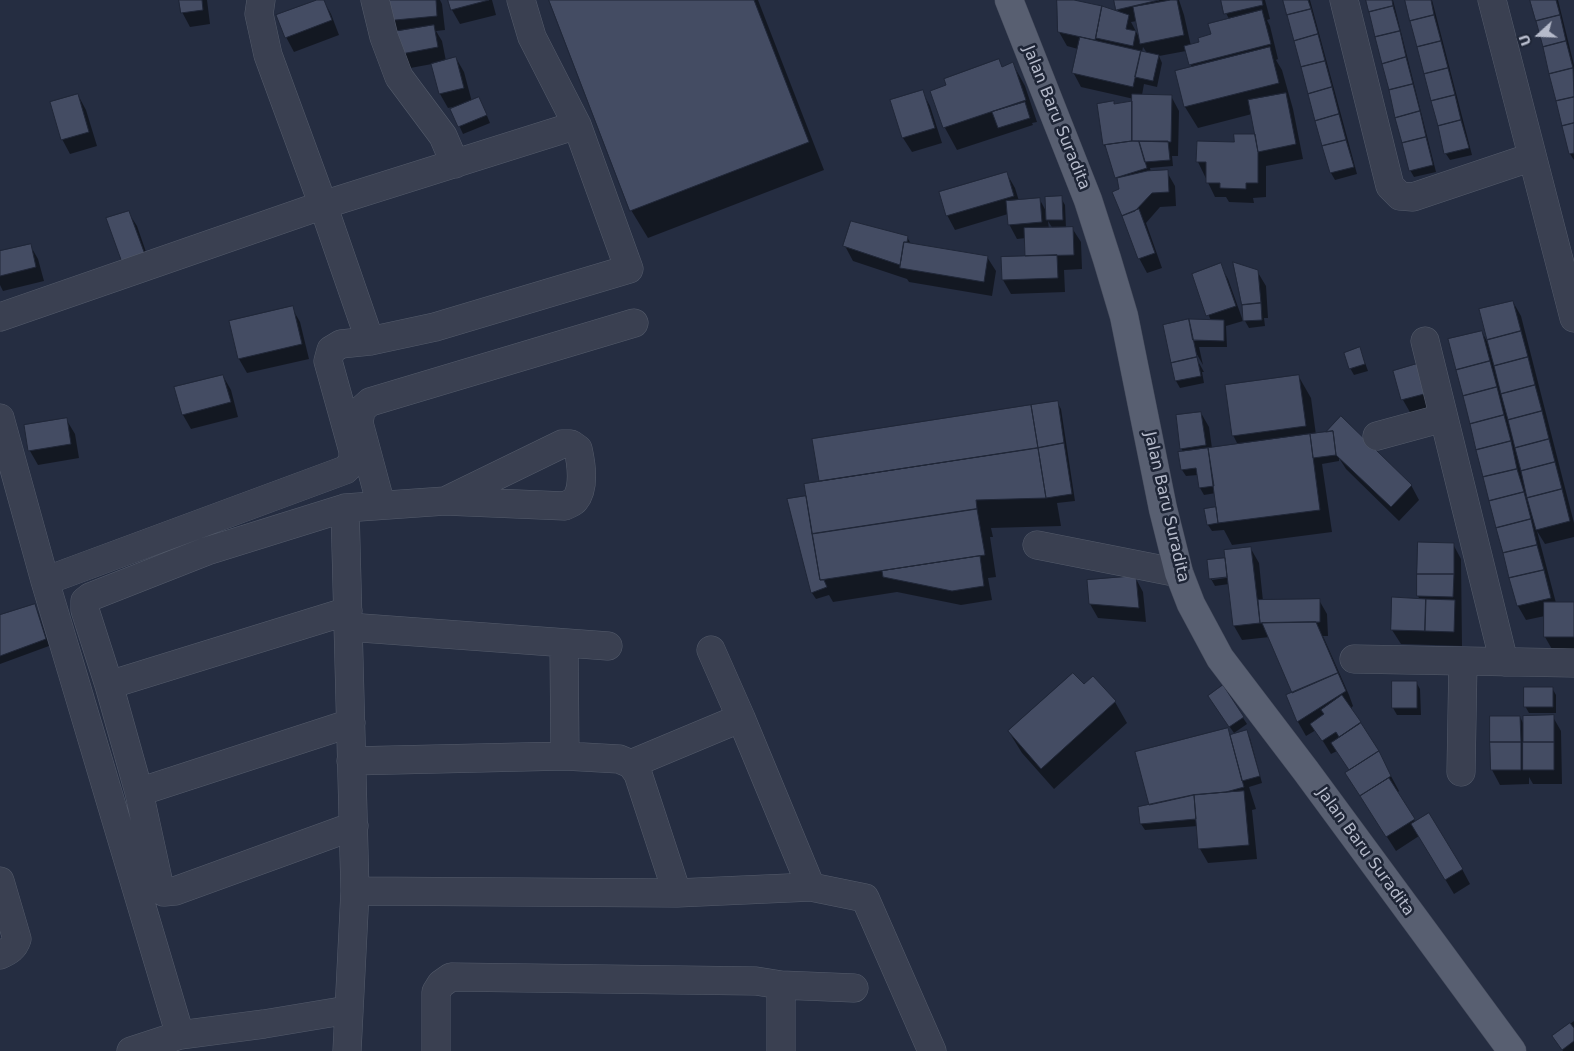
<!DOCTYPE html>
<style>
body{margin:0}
#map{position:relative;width:1574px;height:1051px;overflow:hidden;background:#252d41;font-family:"DejaVu Sans",sans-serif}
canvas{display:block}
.north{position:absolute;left:1514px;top:10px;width:50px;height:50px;-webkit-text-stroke:4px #1e2536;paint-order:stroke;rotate:250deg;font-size:14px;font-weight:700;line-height:20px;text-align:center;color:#b6bbcb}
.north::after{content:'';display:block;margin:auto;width:18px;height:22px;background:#b6bbcb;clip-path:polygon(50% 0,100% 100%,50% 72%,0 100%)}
</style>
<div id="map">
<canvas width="1574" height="1051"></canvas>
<div class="north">U</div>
</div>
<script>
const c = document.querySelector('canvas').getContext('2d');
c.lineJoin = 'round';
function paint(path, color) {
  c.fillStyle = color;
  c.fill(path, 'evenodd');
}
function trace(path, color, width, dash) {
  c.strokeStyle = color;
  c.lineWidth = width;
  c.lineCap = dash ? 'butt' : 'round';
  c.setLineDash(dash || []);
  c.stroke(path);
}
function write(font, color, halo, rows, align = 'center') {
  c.font = font + ' "DejaVu Sans",sans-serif';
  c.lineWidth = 5;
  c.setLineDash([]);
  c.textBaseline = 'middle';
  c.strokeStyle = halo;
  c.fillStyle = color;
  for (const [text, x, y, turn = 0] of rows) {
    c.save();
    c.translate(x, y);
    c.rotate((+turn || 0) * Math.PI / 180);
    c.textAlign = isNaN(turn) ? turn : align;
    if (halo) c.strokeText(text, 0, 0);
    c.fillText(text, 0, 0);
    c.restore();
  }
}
paint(new Path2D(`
 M181,0H207L210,24L190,27L182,12Z
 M321,0H323L331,14L339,35L294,52L286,37Z
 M384,0H440L442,4L445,30L436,31L442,41L446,61L456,58L464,72L472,102L483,106L490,123L463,134L452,110L459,107L458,106L448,108L440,94L432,64L405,69Z
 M449,0H492L496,15L460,24L452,10Z
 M551,0H758L824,170L648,238L631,210Z
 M1059,0H1068L1102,7L1119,13L1115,0H1179L1184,15L1191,46L1201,43L1212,35L1229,19L1226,13L1222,0H1265L1270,19L1267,20L1270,26L1278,59L1276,60L1282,70L1293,109L1303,159L1266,166V197L1253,198L1254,203L1229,202L1226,197H1215L1198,162L1236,143L1256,136L1252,114L1198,128L1185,107L1177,72L1192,68L1186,51L1159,56L1162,63L1157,87L1144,84L1142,95L1171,96L1179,111L1178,156H1172L1173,166L1150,168L1151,172H1167L1175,186L1176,206L1160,207L1146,223L1162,268L1147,273L1139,258L1119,181L1109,153L1104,145L1113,103L1115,105L1134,102V99L1081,87L1073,72L1078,49L1067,46L1059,32ZM1137,21L1141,41L1131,22ZM1143,47L1147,53L1142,52Z
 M1284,0H1310L1357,174L1335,180L1331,173Z
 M1367,0H1393L1436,172L1414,177L1410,170Z
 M1406,0H1432L1472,155L1450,160L1446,154Z
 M1532,0H1558L1574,65V160L1570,154Z
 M999,61L1003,68L1013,64L1025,86L1037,122L1032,123L1033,125L957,150L945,128L932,92Z
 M922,91L930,106L942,143L912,152L903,138L892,101Z
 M78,95L86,110L97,146L70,154L62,139Z
 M1007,174L1015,188L1019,201L1040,200L1047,213L1061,198L1065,205L1066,228H1072L1081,242L1082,269L1064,270L1065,292L1011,294L1003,280L1027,258L1026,238L1017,239L1009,224L1008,214L955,230L947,215ZM1048,221L1053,229H1049Z
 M128,212L137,226L154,275L133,282Z
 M907,237L911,244L987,257L996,271L992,296L909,282L907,279L853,261L845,246Z
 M30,245L38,259L44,281L3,291L0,285V253Z
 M1220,265L1228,279L1243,321L1226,326L1227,347H1199L1203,365L1195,351L1193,352L1204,372H1202L1204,383L1180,388L1176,381L1164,326L1211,321L1193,275Z
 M1257,271L1266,286L1268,318H1264L1265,326L1249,328L1245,321Z
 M1513,302L1521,316L1574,523V537L1545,544L1537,531L1556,603H1574V652L1553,651L1545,637V616L1526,620L1518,606L1449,340L1482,332L1489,345Z
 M292,308L300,322L309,359L247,373L239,359L230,322Z
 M1360,349L1368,371L1354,375L1350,368Z
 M1419,365L1436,407L1411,414L1403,400L1395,372Z
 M223,376L231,390L238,417L191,429L183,415L176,388Z
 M1299,377L1311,398L1316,435L1411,485L1419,500L1399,521L1346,469L1339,458V461L1322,464L1332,532L1232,545L1224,530L1212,531L1208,525L1218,513L1216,493L1204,495L1200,488L1198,475L1186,476L1182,470L1183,452L1181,448L1201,413L1209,427L1212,448L1238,445L1233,435Z
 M1057,402L1061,409L1075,501L1057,503L1061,526L991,528L993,537H990L996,577L988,578L992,600L961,605L897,592L833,602L829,595L816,599L812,593L788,500L806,497L821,482L814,440Z
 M66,419L75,434L79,458L38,465L30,451L25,426Z
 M1419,544H1453L1461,559L1462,646L1401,644L1392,630L1420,600L1418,596Z
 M1251,549L1259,563L1263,601L1319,600L1327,614L1328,636H1323L1349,695L1353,706L1350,709L1378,752L1399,791L1397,793L1416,823L1462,869L1470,884L1454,894L1419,836L1396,851L1355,787L1350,771L1337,751L1331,754L1316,730L1306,736L1298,722L1287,696L1293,693L1270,637L1242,640L1234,626L1229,584L1215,586L1211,579L1209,561L1226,559ZM1233,575V577L1212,580V578Z
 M1135,577L1143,592L1146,622L1098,618L1090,604Z
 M34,606L38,612L49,646L0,664V617Z
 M1393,682H1416L1420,689L1421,715H1397L1393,708Z
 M1084,686L1115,702L1127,723L1054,789L1022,753L1009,732Z
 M1223,687L1247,724L1234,733L1213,703Z
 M1552,688L1556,695V713H1529L1525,706Z
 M1491,717H1520L1524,725L1553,717L1561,731L1562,784H1533L1529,777V784L1500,785L1492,770Z
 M1227,729L1231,736L1246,731L1250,738L1262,783L1249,787L1256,809L1252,810L1257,859L1208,863L1200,849L1198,826L1145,830L1141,824L1151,806Z
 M1574,1021V1051H1563L1553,1037Z`), '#0007');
const building = new Path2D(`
 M179,0H202L203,10L181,13Z
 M317,0H324L332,20L285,38L276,15Z
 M383,0H436L437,16L385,21Z
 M448,0H489L451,10Z
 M549,0H754L809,142L630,211Z
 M1057,0H1074L1102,6L1095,40L1058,32Z
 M1114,0H1159L1116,10Z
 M1171,0H1177L1184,35L1140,44L1133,7Z
 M1221,0H1262L1263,5L1224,14Z
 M1283,0H1308L1311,9L1287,15Z
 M1366,0H1392L1393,6L1369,12Z
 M1405,0H1431L1434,15L1410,21Z
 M1530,0H1556L1560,15L1536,21Z
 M1102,6L1129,15L1126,29L1136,31L1133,46L1096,38Z
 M1393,6L1400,31L1375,37L1369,12Z
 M1311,9L1318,34L1294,41L1287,15Z
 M1262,10L1271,44L1189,65L1184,46L1199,42L1198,38L1211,34L1208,24Z
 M1434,15L1441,41L1417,47L1410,21Z
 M1560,15L1566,41L1543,47L1536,21Z
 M434,25L438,47L396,55L392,32Z
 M1400,31L1406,57L1382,64L1375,37Z
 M1318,34L1325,61L1301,67L1294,41Z
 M1080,37L1141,51L1133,87L1072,73Z
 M1441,41L1448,68L1424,74L1417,47Z
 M1566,41L1573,68L1549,74L1543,47Z
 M1270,47L1279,83L1184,107L1175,71Z
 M1141,51L1159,55L1153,81L1135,77Z
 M456,57L464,88L439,94L431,64Z
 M1406,57L1413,84L1389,90L1382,64Z
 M999,59L1002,67L1013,62L1026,100L943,128L930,91L946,85L944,79Z
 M1325,61L1332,87L1308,94L1301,67Z
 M1448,68L1455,95L1431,101L1424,74Z
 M1573,68L1574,97L1556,101L1549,74Z
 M1413,84L1420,111L1395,118L1389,90Z
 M1332,87L1339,114L1315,121L1308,94Z
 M923,90L935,128L902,138L890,100Z
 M1286,93L1296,144L1258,152L1248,100Z
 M78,94L89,132L61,140L50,102Z
 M1132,94L1172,95L1171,142L1132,141Z
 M1455,95L1461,120L1438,126L1431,101Z
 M479,97L487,115L458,127L450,109Z
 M1574,97V123L1562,126L1556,101Z
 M1114,101V104L1132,101V141L1103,145L1097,104Z
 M1025,102L1030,118L998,128L992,112Z
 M1420,111L1426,137L1402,143L1395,118Z
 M1339,114L1346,140L1322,146L1315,121Z
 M1461,120L1469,148L1444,154L1438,126Z
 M1574,123V153L1569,154L1562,126Z
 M1234,134H1255L1258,152V183H1246V189L1220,188V183H1206V162H1196L1197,141L1234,142Z
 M1426,137L1433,165L1409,171L1402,143Z
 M1346,140L1354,167L1330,173L1322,146Z
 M1132,141H1139L1147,168L1115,178L1105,145Z
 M1139,141H1168L1170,160L1145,162Z
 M1168,170L1169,192L1152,193L1135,211L1122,216L1112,192L1119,189L1117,178L1147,171Z
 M1007,172L1014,196L946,216L939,192Z
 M1062,196L1063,220H1046L1045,197Z
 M1040,198L1042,222L1008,225L1006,201Z
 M1139,209L1155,253L1138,259L1122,216Z
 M129,211L147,260L124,268L106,218Z
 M851,221L908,236L907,242H904L900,265L843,246Z
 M1073,227L1074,255L1025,256L1024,228Z
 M904,242L988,256L984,282L900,268Z
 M31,244L36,267L0,276V251Z
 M1057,255L1058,278L1002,280L1001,257Z
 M1233,262L1258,270L1261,303L1242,305Z
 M1221,263L1236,306L1206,316L1192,274Z
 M1513,301L1521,331L1487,340L1479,309Z
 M1261,303L1262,320L1243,321L1242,305Z
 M293,306L302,344L238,359L229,321Z
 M1189,319L1197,357L1171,363L1163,325Z
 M1189,319L1224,320V341L1193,340Z
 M1482,331L1490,361L1456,370L1448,339Z
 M1521,331L1528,357L1494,366L1487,340Z
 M1360,347L1365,364L1349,369L1344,353Z
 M1197,357L1201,376L1175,381L1171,363Z
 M1528,357L1535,385L1501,394L1494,366Z
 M1490,361L1497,387L1463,396L1456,370Z
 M1420,363L1428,393L1401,400L1393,371Z
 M223,375L231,402L182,415L174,387Z
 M1299,375L1306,426L1232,436L1225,385Z
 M1535,385L1542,411L1508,420L1501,394Z
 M1497,387L1504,415L1470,424L1463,396Z
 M1058,401L1064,443L1038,448L1031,405Z
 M1031,405L1038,448L819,481L812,439Z
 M1542,411L1549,439L1515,448L1508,420Z
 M1201,412L1206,445L1180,449L1176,415Z
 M1504,415L1511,441L1476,450L1470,424Z
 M1341,416L1412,485L1391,507L1336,455L1333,431L1326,432Z
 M67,418L71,444L28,451L24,425Z
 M1333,431L1336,455L1313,458L1310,434Z
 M1310,434L1320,510L1218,523L1208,448Z
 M1549,439L1555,462L1521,471L1515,448Z
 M1511,441L1517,469L1483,477L1476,450Z
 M1064,443L1072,494L1046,498L1038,448Z
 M1038,448L1046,498L976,500L977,509L812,534L804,484Z
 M1208,448L1214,486L1199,488L1196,468L1181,470L1178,452Z
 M1555,462L1562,489L1527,498L1521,471Z
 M1517,469L1524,492L1489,501L1483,477Z
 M1562,489L1570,521L1536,530L1527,498Z
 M1524,492L1531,519L1496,528L1489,501Z
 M806,496L820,580H824L827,587L811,593L787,499Z
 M1216,507L1218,523L1207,525L1204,509Z
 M977,509L985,555L820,580L812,534Z
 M1531,519L1537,545L1503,553L1496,528Z
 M1418,542L1454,543V574H1417Z
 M1537,545L1544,570L1509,578L1503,553Z
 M1251,547L1260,623L1233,626L1224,550Z
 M980,556L984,586L952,591L883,577L882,571Z
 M1225,558L1227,577L1209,579L1207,560Z
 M1544,570L1551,598L1517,606L1509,578Z
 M1417,574H1454L1453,597L1417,596Z
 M1136,576L1139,608L1089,604L1087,580Z
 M1392,597L1426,599L1425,631L1391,630Z
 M1320,599V622L1260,623L1258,600Z
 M1426,599L1455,600L1454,632L1425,631Z
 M1544,602H1574V637H1544Z
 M35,604L46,639L0,656V615Z
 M1316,622L1338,673L1292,693L1262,623Z
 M1073,673L1084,684L1093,676L1116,701L1041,769L1008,731Z
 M1338,673L1346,691L1297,722L1286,695Z
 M1392,681H1417V708H1392Z
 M1223,685L1244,717L1229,727L1208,696Z
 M1524,687H1553V707H1524Z
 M1342,695L1361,722L1339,737L1336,732L1322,741L1310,724L1324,714L1321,710Z
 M1554,715V742H1523V716Z
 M1490,716H1520L1521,742H1490Z
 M1361,723L1379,751L1349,770L1331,743Z
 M1228,728L1244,787L1226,792L1194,795L1149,805L1135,752Z
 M1247,730L1260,776L1242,781L1230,735Z
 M1490,742H1521V770H1491Z
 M1523,742H1554V770H1523Z
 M1379,751L1391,776L1360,796L1345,773Z
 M1389,778L1415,819L1386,837L1360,796Z
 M1244,791L1249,845L1198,849L1194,795Z
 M1194,795L1196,819L1140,824L1138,807Z
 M1429,813L1463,869L1445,880L1411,824Z
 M1570,1023L1574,1028V1041L1562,1050L1552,1036Z`);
paint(building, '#444c63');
trace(building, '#202738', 1);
const minor = new Path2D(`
 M261,0L259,14L268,55L323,205L370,341
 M375,0L384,37L399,77L443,136L455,164
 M1344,0L1390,186L1400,196L1413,197L1532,157
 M1492,0L1574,318
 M0,317L323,205L577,125
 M1425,341L1504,662
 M0,418L45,581L180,1035
 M1377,436L1443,418
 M381,505L359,423L361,410L370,402L634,323
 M345,508L355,891L347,1051
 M1037,545L1179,573
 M45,581L345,470L353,462V451L328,361L331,350L341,344L370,341L435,327L629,269L577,125L532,37L521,0
 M348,627L608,646
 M564,643L565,756
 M711,650L741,718L811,887
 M1354,659L1574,663
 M109,685L348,611
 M351,761L565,756L619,759L631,764L741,718
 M631,764L638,774L677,893
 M1461,772L1463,661
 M139,792L351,723
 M354,826L175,891L164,892L159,884L139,792L109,685L85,610V601L90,597L207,551L345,508L445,501L565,506C568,504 573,503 575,500C585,488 581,462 578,449L571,444H562L445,501
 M0,881L17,939C14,948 9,951 0,955
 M355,891L677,893L811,887L865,898L932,1051
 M781,985L854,988
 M131,1051L180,1035L264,1024L348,1010
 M436,1051V992L441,984L451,977L756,981L781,985V1051`);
const major = new Path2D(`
 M1009,0L1088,200L1107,259L1124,316L1163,509L1179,573L1191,604L1220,658L1306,771L1512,1051`);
trace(minor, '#545b6b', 29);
trace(major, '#43495a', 29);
trace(minor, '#3a4051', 28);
trace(major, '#585f71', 28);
write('16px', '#b6bbcb', '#1e2536', [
 ["Jalan Baru Suradita",1056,118,68],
 ["Jalan Baru Suradita",1166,507,77],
 ["Jalan Baru Suradita",1365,852,54]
]);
</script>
